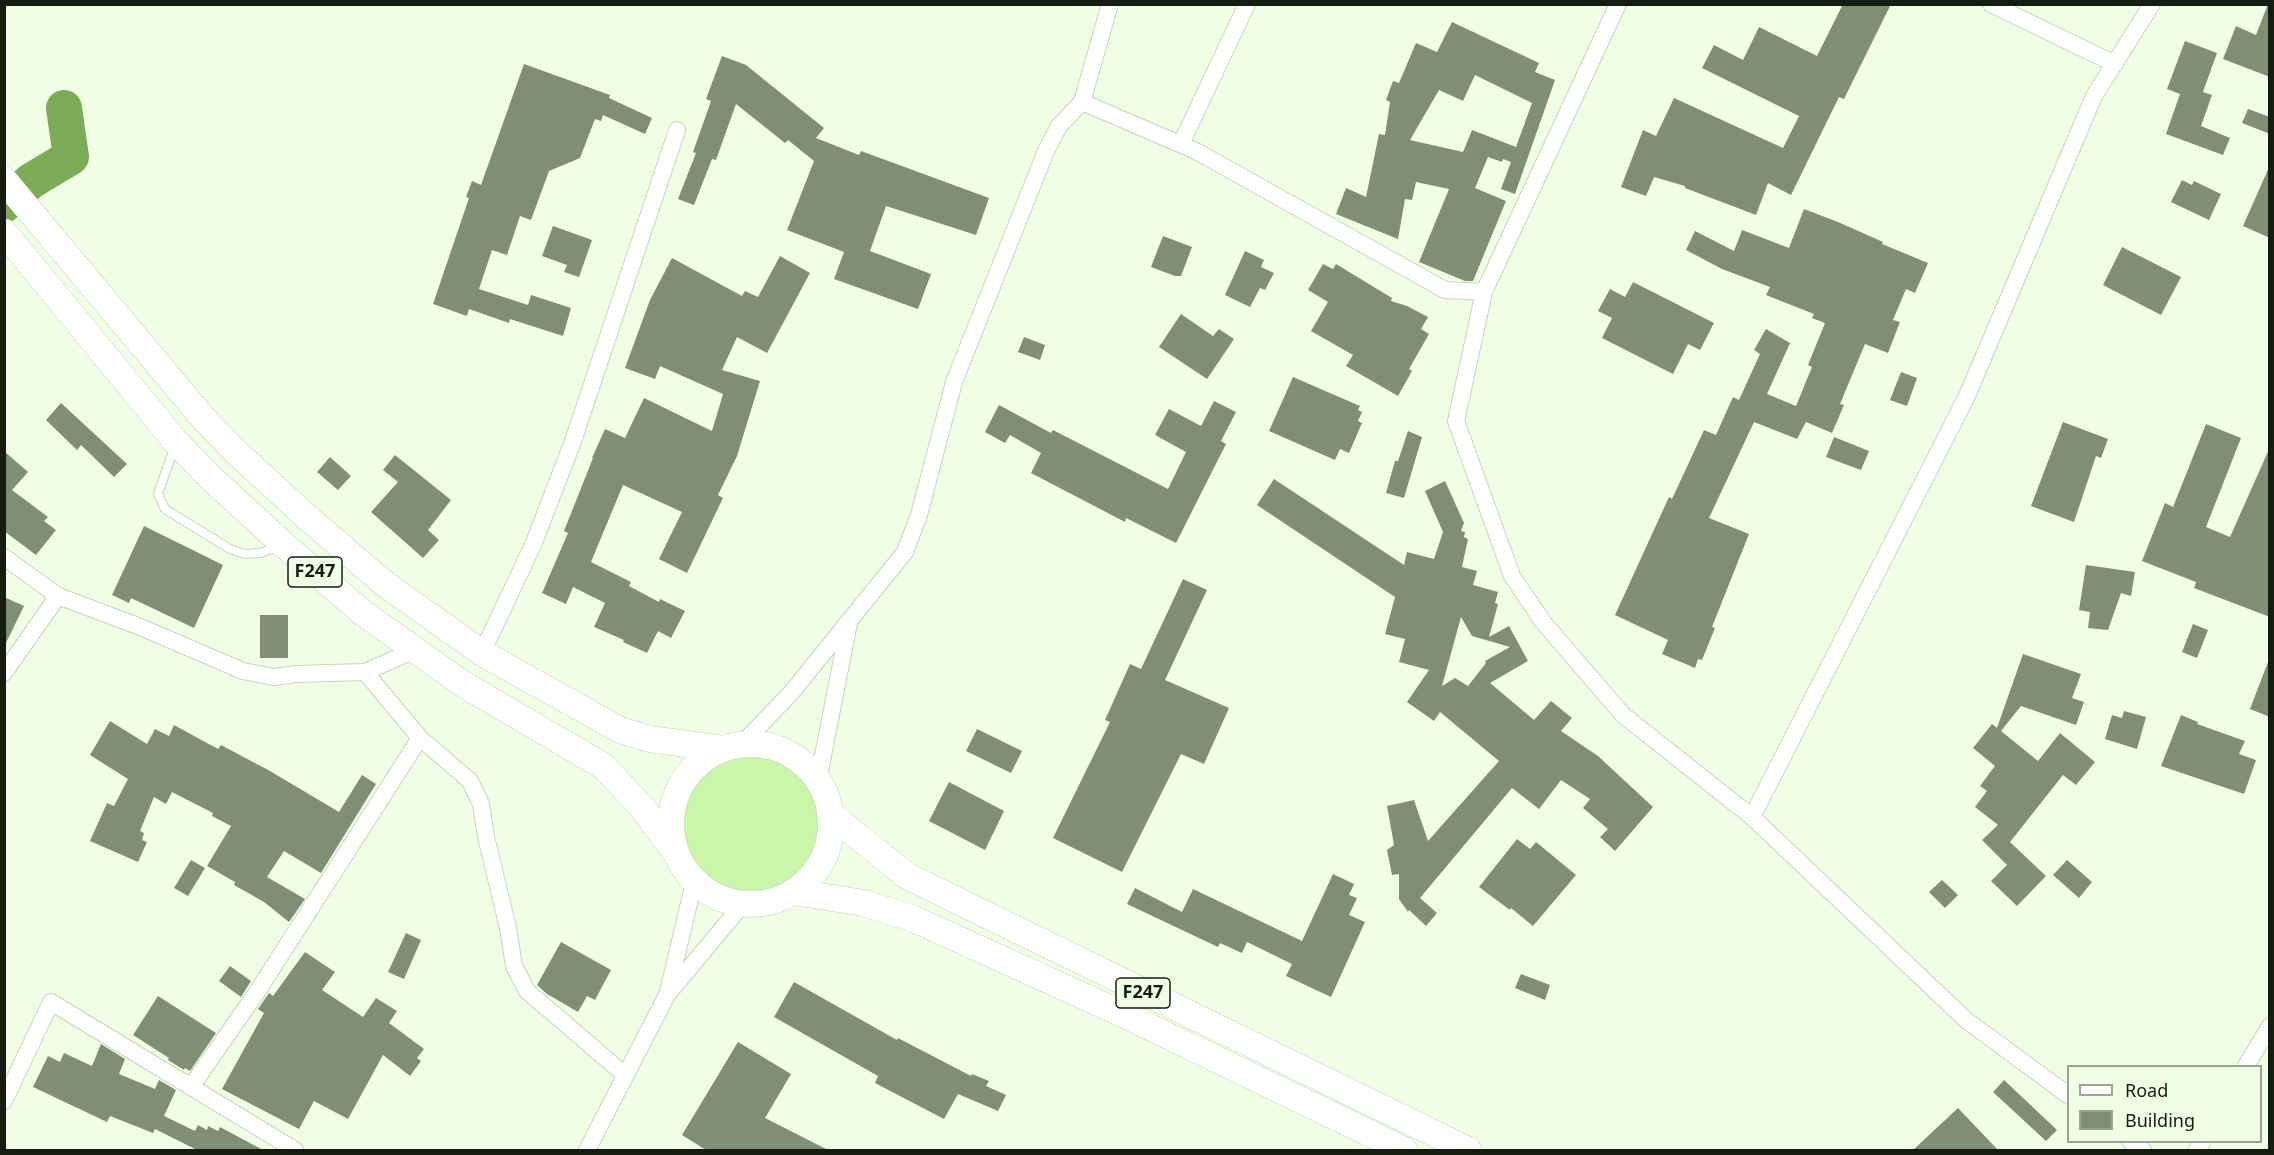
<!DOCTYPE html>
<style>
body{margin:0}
#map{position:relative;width:2274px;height:1155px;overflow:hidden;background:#f0fee6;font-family:"Noto Sans",sans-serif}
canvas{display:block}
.frame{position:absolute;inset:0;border:6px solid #161c12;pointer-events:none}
.legend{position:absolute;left:2067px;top:1065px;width:195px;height:78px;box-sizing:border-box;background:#f0fee6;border:2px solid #99a491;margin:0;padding:8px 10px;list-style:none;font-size:18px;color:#161c12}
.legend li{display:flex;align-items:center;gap:12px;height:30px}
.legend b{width:30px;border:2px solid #99a491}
</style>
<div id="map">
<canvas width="2274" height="1155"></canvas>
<div class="frame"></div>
<ul class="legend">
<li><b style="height:8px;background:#fff"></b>Road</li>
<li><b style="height:16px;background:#7f8f74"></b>Building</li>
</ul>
</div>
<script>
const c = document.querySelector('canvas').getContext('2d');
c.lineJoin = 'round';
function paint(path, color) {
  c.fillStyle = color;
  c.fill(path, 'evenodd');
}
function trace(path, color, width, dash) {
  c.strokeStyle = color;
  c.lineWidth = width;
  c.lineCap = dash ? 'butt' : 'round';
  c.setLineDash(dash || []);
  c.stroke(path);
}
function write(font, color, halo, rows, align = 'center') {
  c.font = font + ' "Noto Sans",sans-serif';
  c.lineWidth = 4.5;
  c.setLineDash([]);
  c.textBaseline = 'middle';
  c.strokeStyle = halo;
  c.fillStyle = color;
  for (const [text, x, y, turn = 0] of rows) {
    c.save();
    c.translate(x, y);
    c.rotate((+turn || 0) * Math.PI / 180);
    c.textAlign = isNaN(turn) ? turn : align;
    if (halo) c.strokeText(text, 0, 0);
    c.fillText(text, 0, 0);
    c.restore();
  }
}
paint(new Path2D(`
 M681 824a70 70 0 1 1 140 0a70 70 0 1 1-140 0Z`), '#caf6a9');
trace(new Path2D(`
 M4,205L31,181L71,157L64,108`), '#7dab57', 36);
paint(new Path2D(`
 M1843,4H1891L1844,99L1839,97L1791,195L1768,183L1756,215L1685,188V186L1654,177L1646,196L1621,187L1643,130L1656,136L1674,98L1783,148L1799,116L1702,68L1714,45L1743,60L1759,27L1817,56Z
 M2268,4L2270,5V77L2223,59L2236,26L2256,35Z
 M1452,22L1539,63L1535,72L1555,80L1515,194L1501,189L1511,162L1503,159L1502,162L1488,157L1475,188L1506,201L1473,281H1465L1419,262L1449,189L1416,182L1412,200L1405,199L1398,239L1336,214L1346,188L1366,197L1379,134L1385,135L1390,102L1386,100L1393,81L1399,83L1416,43L1437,52ZM1475,75L1532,103L1516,147L1472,130L1463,152L1410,140L1439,90L1463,101Z
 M2185,41L2217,53L2203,92L2212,95L2201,126L2230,138L2223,155L2166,134L2180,94L2167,89Z
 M722,56L746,65L824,128L816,138L859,155L861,151L989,198L976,235L886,206L870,251L931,274L918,309L834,279L844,252L787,230L814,161L788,140L785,143L736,104L716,160L712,159L694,205L678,199L696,153L693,152L711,101L706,99Z
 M524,64L610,95L609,98L652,118L645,134L603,115L601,121L595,119L580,158L549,171L531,220L520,216L507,255L492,250L479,289L528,305L531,295L571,308L563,336L510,319L509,323L469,309L467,316L433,304L469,198L466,197L472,181L481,185Z
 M2248,109L2270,117V134L2242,123Z
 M2270,165V238L2243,226Z
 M2182,180L2192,185L2194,181L2221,194L2209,220L2171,202Z
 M1804,209L1838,222L1883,242L1882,244L1928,263L1915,293L1906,289L1893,320L1900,322L1888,353L1865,344L1840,404L1844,405L1832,433L1806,422L1797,439L1754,422L1709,518L1749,534L1712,627L1715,628L1702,660L1698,659L1695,668L1662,654L1668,640L1615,615L1669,497L1672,499L1704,430L1716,435L1733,397L1739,400L1760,354L1754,350L1766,329L1790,343L1767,394L1796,406L1812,367L1808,365L1825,323L1812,318L1814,314L1766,295L1770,287L1722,269L1686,250L1695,231L1734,251L1742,230L1789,248Z
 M553,226L592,240L579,277L564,272L567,265L542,256Z
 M1163,236L1192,247L1181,276H1175L1151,267Z
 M2122,247L2181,277L2161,315L2103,285Z
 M1245,251L1264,260L1261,267L1274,273L1265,290L1260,288L1250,307L1225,295Z
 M780,256L810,273L767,353L737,337L722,370L760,381L737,456L718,495L723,498L687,573L659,559L682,512L623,485L591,562L631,582L629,586L659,602L660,599L685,611L671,638L658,631L647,653L623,642L624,640L594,627L605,603L573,587L566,604L542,593L568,533L564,531L593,458H592L605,429L625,438L644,398L712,431L723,394L660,366L655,379L625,368L650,300L672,258L742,296L745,291L758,297Z
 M1323,264L1333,269L1336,264L1392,298L1391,301L1407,306L1428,317L1421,329L1429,334L1409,369L1412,371L1398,396L1346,366L1353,355L1311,331L1328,302L1308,290Z
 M1633,282L1714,323L1700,350L1688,344L1673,374L1602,338L1612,318L1598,311L1610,289L1625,297Z
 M1181,314L1213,336L1219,329L1234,339L1207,379L1159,347Z
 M1024,337L1045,345L1040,360L1018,352Z
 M1901,372L1917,378L1907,406L1890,400Z
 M1293,377L1360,406L1358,410L1362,412L1358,421L1362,423L1349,453L1340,449L1335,460L1269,431Z
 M1214,401L1236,412L1221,441L1226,444L1176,543L1126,518L1125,522L1031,473L1041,453L1010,435L1005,443L985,432L999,405L1051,433L1053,430L1168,489L1186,452L1155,435L1169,409L1201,426Z
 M61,403L127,464L114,477L81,445L77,450L46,420Z
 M2063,422L2108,439L2101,458L2096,456L2074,522L2031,506Z
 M2206,424L2241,438L2206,527L2230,537L2270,447V617L2194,588L2196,582L2142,561L2165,503L2173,507Z
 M1408,431L1422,437L1404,498L1386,493L1395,461H1398Z
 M1834,437L1869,451L1861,470L1826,457Z
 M4,451L28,472L12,490L48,517L44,521L56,530L36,555L4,531Z
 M395,455L451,500L428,530L439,540L423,558L371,512L398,482L383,470Z
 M330,457L351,476L338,490L317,472Z
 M1274,479L1404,565L1407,552L1434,559L1443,532L1425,491L1445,481L1464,523L1461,531L1465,532L1464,537L1468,539L1462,567L1477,571L1473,585L1498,592L1495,603L1498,604L1489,637L1509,626L1528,661L1490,683L1534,720L1551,701L1572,718L1561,731L1598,756L1653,807L1615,851L1600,837L1608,829L1583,808L1590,799L1561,780L1539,809L1512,788L1420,898L1437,913L1426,926L1409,910L1408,912L1399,899V874L1392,875L1387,850L1394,845L1387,806L1414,800L1428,841L1499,761L1440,712L1434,721L1407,702L1429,670L1399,662L1405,639L1385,634L1395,597L1257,505ZM1461,617L1472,636L1510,647L1485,661L1486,663L1468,686L1455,678L1442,686Z
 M144,526L223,565L194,628L131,598L129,603L112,595Z
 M2086,565L2135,572L2131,596L2121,593L2108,630L2088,628L2090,612L2079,610Z
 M1183,579L1207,590L1165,680L1229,708L1204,764L1181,754L1122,872L1053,838L1110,722L1105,720L1130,664L1141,669Z
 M4,597L24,606L4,647Z
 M260,615H288V658H260Z
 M2193,624L2208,630L2197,658L2182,652Z
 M2023,654L2081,674L2072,698L2084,702L2076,725L2021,706L2001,731L2038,761L2060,733L2095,762L2076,785L2063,775L2010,842L2046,876L2017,906L1991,881L2007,865L1982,840L1998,825L1975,807L1987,791L1980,786L1995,766L1973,748L1992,724L1997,728Z
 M2268,662H2270V717L2250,709Z
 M2124,711L2146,717L2137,749L2105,739L2112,715L2122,718Z
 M2181,715L2198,722L2197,724L2245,741L2239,754L2256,760L2244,794L2161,766Z
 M110,721L147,744L155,729L169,736L174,725L218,749L221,745L270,771L339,812L362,775L376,784L321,873L284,851L267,877L305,899L289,922L264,902L234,885L235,882L207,866L231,826L212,816L213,813L172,792L166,804L154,797L140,831L144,833L142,840L147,842L138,862L90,841L107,803L114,806L128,779L90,755Z
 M977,729L1022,751L1011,773L966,751Z
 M949,782L1004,811L985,850L929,821Z
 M1517,839L1530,849L1536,842L1576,875L1533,926L1511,908L1510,910L1479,887Z
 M191,860L205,868L188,896L174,888Z
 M2067,860L2092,882L2079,898L2053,875Z
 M1333,874L1354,884L1349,895L1357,898L1349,915L1365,922L1331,997L1286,976L1292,964L1247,942L1242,953L1220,943L1218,947L1127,904L1135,888L1182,912L1193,889L1302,941Z
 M1942,880L1958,895L1945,908L1929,892Z
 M406,933L421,940L404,979L388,972Z
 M561,942L611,970L595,1000L587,996L578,1012L547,994L537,985Z
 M305,952L335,972L322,990L363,1017L376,998L397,1011L389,1023L424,1049L417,1058L421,1061L410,1076L383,1055L348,1119L314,1101L299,1129L222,1089L264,1013L258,1009L269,993L273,996Z
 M230,966L251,981L241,997L219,981Z
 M1521,974L1550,985L1545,1000L1515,988Z
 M794,982L897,1040L898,1038L971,1076L972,1074L989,1081L986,1086L1006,1095L998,1111L958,1094L944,1119L875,1083L878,1076L774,1017Z
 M158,996L216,1033L190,1071L185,1068L184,1070L168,1060L169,1058L133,1035Z
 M738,1042L791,1074L765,1118L828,1150H706L682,1135Z
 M101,1044L125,1059L119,1074L155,1089L159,1080L176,1090L164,1116L195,1131L198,1125L207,1130L208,1126L218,1131L220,1127L263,1150H197L155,1129L153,1133L110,1116L107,1122L33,1087L48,1056L60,1062L64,1053L92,1066Z
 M2004,1080L2057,1130L2046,1141L1993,1092Z
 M1958,1108L1998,1150H1913Z`), '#7f8f74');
const service = new Path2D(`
 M175,445L158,494L165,509L230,549L245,554L260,553L281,546`);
const minor = new Path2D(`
 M1618,4L1484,292L1456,421L1512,576L1543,622L1623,715L1752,817L1966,1020L2068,1095
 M1991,4L2115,64
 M1082,102L1196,151L1445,290L1484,292
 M1181,144L1247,4
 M4,557L58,596L138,626L243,671L274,677L296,674L365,672L415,650
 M482,653L533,545L572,444L677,130
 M365,672L420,738L470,781L481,804L486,837L508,928L514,966L527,991L625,1075
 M4,673L58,596
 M741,745L791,693L905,552L919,515L954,382L1046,151L1059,126L1082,102L1110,4
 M818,781L849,623
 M1752,817L1967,396L2094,96L2152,4
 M668,992L694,882
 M2246,1066L2270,1026
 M191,1087L257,992L420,738
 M4,1101L51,1002L295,1150
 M2131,1142L2143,1150
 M587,1150L667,995L742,905
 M2197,1150L2202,1142`);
const primary = new Path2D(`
 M4,180L203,418L237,453L308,518L385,584L482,653L620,730L650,739L723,749
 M4,232L176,442L212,479L284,545L363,613L463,684L603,766L641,806L675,852
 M671 824a80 80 0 1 1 160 0a80 80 0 1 1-160 0Z
 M830,814L907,876L1468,1150
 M794,892L864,903L914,919L1127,1016L1404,1150`);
trace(service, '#c5d6b9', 10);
trace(minor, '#c5d6b9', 18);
trace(primary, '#c5d6b9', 27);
trace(service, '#fff', 8);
trace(minor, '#fff', 16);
trace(primary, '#fff', 26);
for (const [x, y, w] of [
 [315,572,54],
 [1143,993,54]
]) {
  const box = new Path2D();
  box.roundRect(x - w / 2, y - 15, w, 30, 4.5);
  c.fillStyle = '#f0fee6';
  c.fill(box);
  trace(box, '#161c12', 1.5);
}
write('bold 18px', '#161c12', null, [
 ["F247",315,572],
 ["F247",1143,993]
]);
</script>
